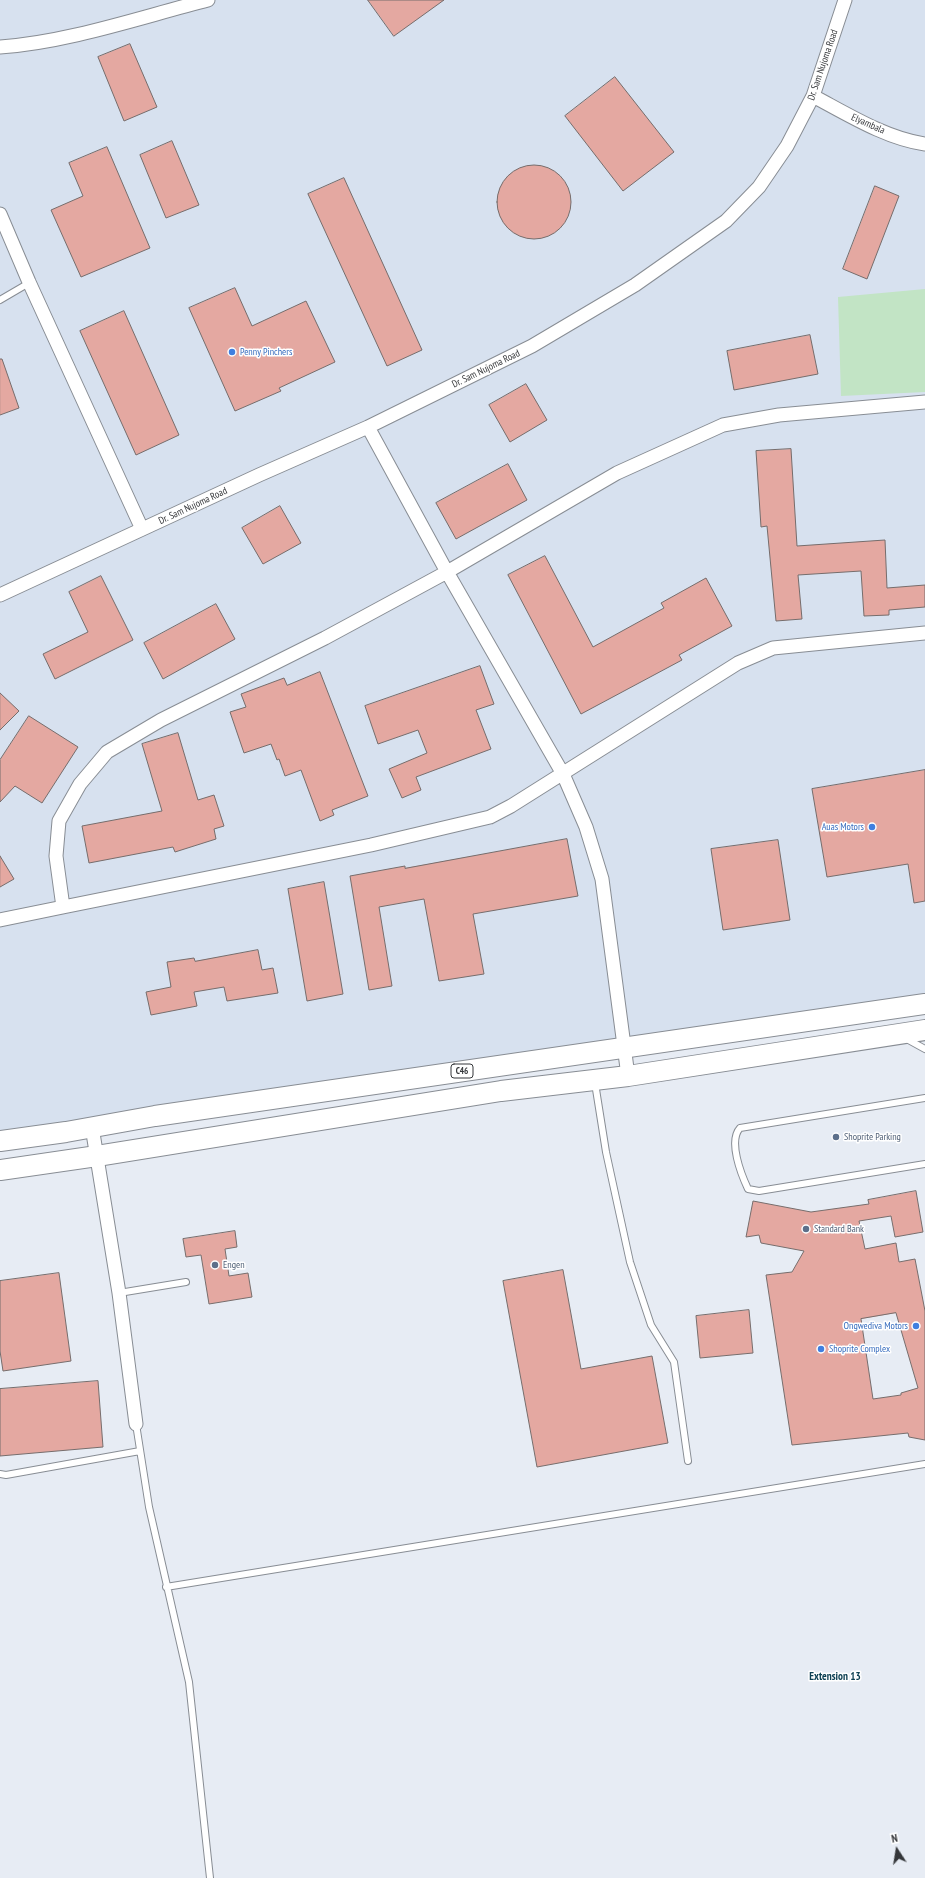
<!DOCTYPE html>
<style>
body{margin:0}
#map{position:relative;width:925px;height:1878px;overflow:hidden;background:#e7ecf4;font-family:"PT Sans Narrow",sans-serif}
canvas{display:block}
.north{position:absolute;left:877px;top:1830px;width:40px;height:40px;-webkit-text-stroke:3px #fff;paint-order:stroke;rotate:348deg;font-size:11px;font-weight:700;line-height:16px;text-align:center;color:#35373a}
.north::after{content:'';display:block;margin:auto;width:14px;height:18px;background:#35373a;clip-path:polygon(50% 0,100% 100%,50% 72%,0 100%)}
</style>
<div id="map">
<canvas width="925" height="1878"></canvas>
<div class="north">N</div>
</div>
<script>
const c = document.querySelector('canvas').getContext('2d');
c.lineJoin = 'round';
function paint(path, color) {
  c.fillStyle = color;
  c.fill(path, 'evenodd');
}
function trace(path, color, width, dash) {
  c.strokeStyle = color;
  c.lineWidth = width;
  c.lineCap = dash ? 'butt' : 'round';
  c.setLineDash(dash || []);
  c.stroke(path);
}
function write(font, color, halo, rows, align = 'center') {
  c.font = font + ' "PT Sans Narrow",sans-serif';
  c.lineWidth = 3;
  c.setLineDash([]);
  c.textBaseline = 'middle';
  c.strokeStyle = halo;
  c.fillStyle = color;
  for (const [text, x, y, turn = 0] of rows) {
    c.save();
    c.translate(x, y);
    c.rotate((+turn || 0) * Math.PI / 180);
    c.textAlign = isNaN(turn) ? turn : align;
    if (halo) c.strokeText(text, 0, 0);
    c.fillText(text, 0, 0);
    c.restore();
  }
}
paint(new Path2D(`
 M0,0H925V1003L0,1140Z`), '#d7e1ef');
paint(new Path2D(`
 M925,289V392L841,396L838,297Z`), '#c2e4c5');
const building = new Path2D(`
 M368,0H444L394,36Z
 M130,44L157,107L124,121L98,57Z
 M615,77L674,152L623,191L565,116Z
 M172,141L199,205L166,218L140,155Z
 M107,147L150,248L81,277L51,210L83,196L69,163Z
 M497 202a37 37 0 1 1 74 0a37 37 0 1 1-74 0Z
 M344,178L422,350L387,366L308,194Z
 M875,186L899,196L867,279L843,269Z
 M235,288L252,326L306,301L335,362L279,388L281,391L235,411L189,308Z
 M124,311L179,435L136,455L80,331Z
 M810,335L818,374L734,390L727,351Z
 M0,359H2L19,408L0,415Z
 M526,384L547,420L510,442L489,405Z
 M791,449L797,546L885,540L887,588L925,585V607L889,610V615L864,616L861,571L798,575L802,619L776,621L767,526L761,527L756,451Z
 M508,464L527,500L456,539L436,503Z
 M280,506L301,543L263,564L242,528Z
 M545,556L593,647L664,608L661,603L706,578L732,626L679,655L682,660L581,714L508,575Z
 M101,576L133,640L55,679L43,654L88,632L69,592Z
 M216,604L235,639L163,679L144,643Z
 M480,666L494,704L476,710L491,749L416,777L421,790L402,798L389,769L427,753L418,730L378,744L365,706Z
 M320,672L368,796L332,810L334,815L320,821L301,770L285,776L279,759L277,760L271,744L244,753L230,712L246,707L241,694L284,678L287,685Z
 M0,693L19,711L0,730Z
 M29,716L78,747L42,803L15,786L0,802V760Z
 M178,733L198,800L214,795L224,826L214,829L216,839L175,852L173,847L89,863L82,826L162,811L142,744Z
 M925,770V901L914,903L908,864L827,877L812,789Z
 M567,839L578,896L473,914L484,974L439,981L424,899L379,907L392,986L369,990L350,876L405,866V868Z
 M778,840L790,920L723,930L711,849Z
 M0,856L14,879L0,887Z
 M324,882L343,994L307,1001L288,889Z
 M258,950L262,970L273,968L278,993L227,1001L224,987L194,992L197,1006L151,1015L146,992L171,987L167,962L194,958L195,961Z
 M916,1191L923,1232L895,1237L891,1216L859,1221L865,1249L896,1243L899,1262L915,1259L925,1311V1440L909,1437L908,1433L792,1445L766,1275L792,1272L804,1251L761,1243L759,1235L746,1237L753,1201L811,1212L869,1204L868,1200ZM896,1313L918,1388L901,1393V1395L873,1399L861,1319Z
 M235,1231L237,1247L225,1249L229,1276L248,1273L252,1297L209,1304L201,1255L186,1257L183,1239Z
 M563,1270L581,1369L652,1356L668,1443L537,1467L503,1281Z
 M59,1273L71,1361L3,1371L0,1351V1281Z
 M749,1310L753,1353L700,1358L696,1316Z
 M98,1381L103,1447L0,1456V1389Z`);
paint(building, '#e4a8a1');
trace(building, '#766d6c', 1);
const lane = new Path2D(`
 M0,300L29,283
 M905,1038L925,1049
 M595,1083L606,1152L630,1262L651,1325L674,1362L688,1461
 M925,1098L740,1128C728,1141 741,1174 748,1189L759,1191L925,1164
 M119,1293L186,1282
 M136,1424L149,1507L189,1682L210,1878
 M0,1474L6,1475L140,1451
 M166,1587L925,1464`);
const street = new Path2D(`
 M0,47C69,42 141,17 208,0
 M813,96C847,114 887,139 925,144
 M0,214L29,282L142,529
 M368,427L447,572L563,774L586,827L602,879L628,1076
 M0,595L259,475L368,427L532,346L635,285L726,221L759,187L787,146L813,96L845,0
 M63,907L371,845L490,817L511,806L738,663L773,648L925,633
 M0,920L63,907L56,856L59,821L80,784L107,752L161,720L325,638L447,572L617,473L723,425L779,415L925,402
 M92,1127L119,1293L136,1424`);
const primary = new Path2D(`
 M0,1141L66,1132L155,1116L925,1004
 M0,1170L97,1156L501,1091L628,1076L925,1030`);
trace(lane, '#888d94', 8);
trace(street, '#888d94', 15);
trace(primary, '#888d94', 22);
trace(lane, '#fff', 6);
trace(street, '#fff', 13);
trace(primary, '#fff', 20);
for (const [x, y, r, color] of [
 [232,352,4,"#3f7fe0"],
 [872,827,4,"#3f7fe0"],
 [836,1137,4,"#5c6f8a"],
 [806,1229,4,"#5c6f8a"],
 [215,1265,4,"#5c6f8a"],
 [916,1326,4,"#3f7fe0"],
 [821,1349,4,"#3f7fe0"]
]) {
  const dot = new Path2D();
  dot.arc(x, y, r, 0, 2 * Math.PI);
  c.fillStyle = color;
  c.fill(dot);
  trace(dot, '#fff', 1.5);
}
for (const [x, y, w] of [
 [462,1071,22]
]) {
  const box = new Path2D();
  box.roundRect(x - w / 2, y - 7, w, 14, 3);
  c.fillStyle = '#fff';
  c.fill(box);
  trace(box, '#35373a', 1);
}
write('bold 9px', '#35373a', null, [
 ["C46",462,1071]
]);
write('10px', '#35373a', '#fff', [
 ["Dr. Sam Nujoma Road",823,65,-71],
 ["Elyambala",868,124,24],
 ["Dr. Sam Nujoma Road",486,369,-26],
 ["Dr. Sam Nujoma Road",193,506,-25]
]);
write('10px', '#366cbe', '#fff', [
 ["Penny Pinchers",240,352],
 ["Auas Motors",864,827,"right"],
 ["Ongwediva Motors",908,1326,"right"],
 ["Shoprite Complex",829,1349]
], 'left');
write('10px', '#4e5e75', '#fff', [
 ["Shoprite Parking",844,1137],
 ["Standard Bank",814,1229],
 ["Engen",223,1265]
], 'left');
write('bold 11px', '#0e4053', '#fff', [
 ["Extension 13",835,1677]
]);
</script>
